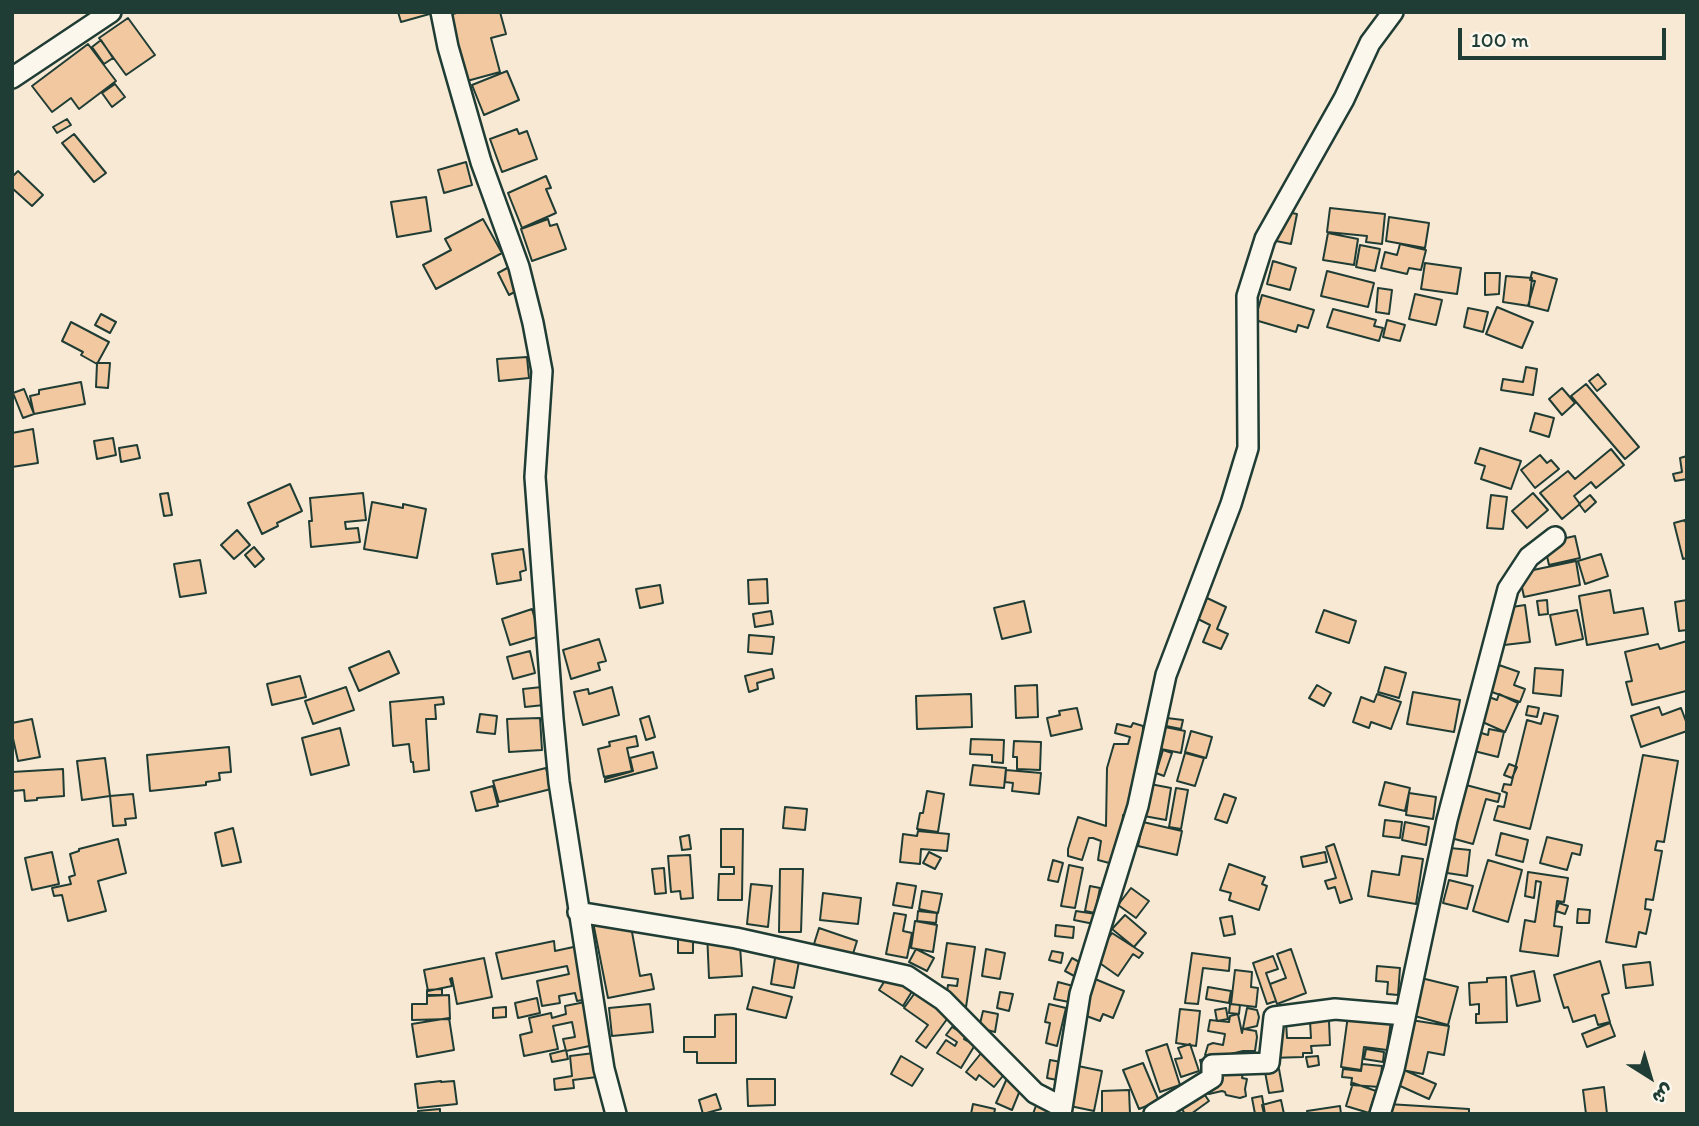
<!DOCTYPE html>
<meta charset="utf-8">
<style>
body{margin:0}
#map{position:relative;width:1699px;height:1126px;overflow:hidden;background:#f8e9d5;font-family:Itim,"Playpen Sans Arabic",sans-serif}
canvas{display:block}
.frame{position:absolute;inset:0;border:14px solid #1f3d34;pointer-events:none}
.north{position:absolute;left:1615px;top:1042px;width:70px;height:70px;-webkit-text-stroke:5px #fbf7ec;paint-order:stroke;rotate:143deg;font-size:19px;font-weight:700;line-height:28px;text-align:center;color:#1f3d34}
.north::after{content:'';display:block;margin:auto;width:24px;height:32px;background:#1f3d34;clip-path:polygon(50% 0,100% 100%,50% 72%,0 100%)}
.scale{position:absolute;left:1458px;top:28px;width:208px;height:32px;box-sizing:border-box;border:4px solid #1f3d34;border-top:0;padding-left:9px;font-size:21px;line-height:24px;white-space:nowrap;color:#1f3d34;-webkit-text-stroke:5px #fbf7ec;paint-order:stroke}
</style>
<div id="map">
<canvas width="1699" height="1126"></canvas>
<div class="frame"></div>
<div class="north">ش</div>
<div class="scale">100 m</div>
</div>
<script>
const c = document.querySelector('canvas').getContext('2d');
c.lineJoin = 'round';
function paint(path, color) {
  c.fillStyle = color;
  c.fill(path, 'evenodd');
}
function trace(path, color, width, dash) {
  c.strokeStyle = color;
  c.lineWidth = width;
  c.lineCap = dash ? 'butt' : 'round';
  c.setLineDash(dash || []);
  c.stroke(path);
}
const building = new Path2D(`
 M398,12H433V13L401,22Z
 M500,12L506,34L491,38L500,72L467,81L449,15L460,12Z
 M128,18L155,55L126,75L99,38Z
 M101,40L113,58L104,64L92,47Z
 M88,44L116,81L79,109L71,98L52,112L32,86Z
 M507,71L519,100L484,115L472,85Z
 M115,84L125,97L112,107L102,93Z
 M67,119L71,125L57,133L53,127Z
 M517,129L519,134L527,131L537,159L502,172L490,139Z
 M74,134L106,173L94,182L62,143Z
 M466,162L472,185L444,193L438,170Z
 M18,171L43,195L32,206L12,188V177Z
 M546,176L551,188L546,189L556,213L522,228L508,193Z
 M426,197L431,231L397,237L391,202Z
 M1330,208L1385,214L1382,244L1366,242L1367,236L1327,232Z
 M1276,210L1297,214L1291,244L1271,240Z
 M1389,217L1429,223L1425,248L1386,241Z
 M483,219L502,253L436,289L423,265L451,250L445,239Z
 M548,219L550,226L557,224L566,249L532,261L521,229Z
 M1328,233L1358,239L1354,265L1323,260Z
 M1400,244L1426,250L1421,270L1409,268L1407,274L1381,268L1385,252L1397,255Z
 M1360,245L1380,249L1375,271L1356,267Z
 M1273,261L1296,268L1290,290L1267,284Z
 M1425,263L1461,268L1457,294L1421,289Z
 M509,267L520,289L509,295L498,273Z
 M1327,271L1374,283L1368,307L1321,296Z
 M1532,272L1557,279L1548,311L1528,306L1535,281L1530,280Z
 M1485,273H1500L1499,294L1485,295Z
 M1506,276L1532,278L1529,306L1503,302Z
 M1378,288L1392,290L1389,314L1376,312Z
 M1415,294L1442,300L1436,325L1409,319Z
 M1262,295L1314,310L1308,328L1298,325L1296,332L1255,320Z
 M1497,307L1533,322L1522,348L1486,334Z
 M1468,308L1488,312L1483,332L1464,327Z
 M1333,309L1376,320L1374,326L1383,328L1379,341L1327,327Z
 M101,314L116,322L110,333L95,325Z
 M1387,320L1405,325L1400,341L1383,337Z
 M71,322L109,342L97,364L81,355L83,352L62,341Z
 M527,357L529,378L499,381L497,359Z
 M97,363H110L108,388L96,387Z
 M1526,367L1537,369L1533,395L1501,390L1503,379L1523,382Z
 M1598,374L1606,384L1597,391L1589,381Z
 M81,382L85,404L34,414L30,396L39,394V390Z
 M1586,384L1639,447L1625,459L1571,396Z
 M1562,388L1575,403L1562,415L1549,399Z
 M24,389L34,414L23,418L13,393Z
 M1535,413L1554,418L1549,437L1530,431Z
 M33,429L38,463L12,467V433Z
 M113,438L116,455L97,459L94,441Z
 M137,445L140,458L121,462L119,448Z
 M1480,448L1521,461L1511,489L1481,479L1485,466L1475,463Z
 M1611,449L1624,465L1596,488L1591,482L1574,496L1580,504L1562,519L1540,493L1568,471L1575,479Z
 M1540,455L1547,463L1551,460L1559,469L1535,488L1521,470Z
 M1687,456V479L1675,481L1673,474L1682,472L1680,458Z
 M290,484L302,511L277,523L278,526L262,534L248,503Z
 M168,493L172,515L164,516L160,494Z
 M363,493L366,520L345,522L346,529L358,528L360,542L311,547L309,521H312L310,498Z
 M1533,493L1548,510L1527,528L1512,511Z
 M1491,495L1507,497L1503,529L1487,528Z
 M1590,495L1596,502L1585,512L1579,504Z
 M372,502L403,508V504L426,509L417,558L364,549Z
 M1685,520L1687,527V558L1683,559L1674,523Z
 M237,530L250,545L234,559L221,545Z
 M1575,536L1580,558L1549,565L1544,543Z
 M254,547L264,559L255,567L245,555Z
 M523,549L526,570L520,572L521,580L497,584L492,554Z
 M1601,554L1608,576L1585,584L1578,561Z
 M200,560L206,593L180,597L174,564Z
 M1576,561L1580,585L1524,597L1519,573Z
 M767,579L768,603L749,604L748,580Z
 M660,585L663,603L640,608L636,589Z
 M1610,590L1614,613L1643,608L1648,634L1587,645L1579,596Z
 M1207,598L1226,607L1217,629L1228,634L1221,649L1203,642L1210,625L1198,619Z
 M1547,600L1548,614L1539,615L1537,601Z
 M1687,600V630L1679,631L1675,602Z
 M1024,601L1031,632L1002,639L994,608Z
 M1525,605L1530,642L1504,645L1499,609Z
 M532,609L540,636L510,645L502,619Z
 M1324,610L1356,621L1349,643L1316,632Z
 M1577,610L1583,639L1556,645L1550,615Z
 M771,611L773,624L755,627L753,614Z
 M749,635L774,637L772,654L748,652Z
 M599,639L606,661L598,663L600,670L571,679L563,650Z
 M1687,641V694L1686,691L1632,705L1626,682L1632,681L1625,652L1658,644L1660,649Z
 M389,651L399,673L359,691L349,668Z
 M530,651L535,673L513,679L507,657Z
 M1499,665L1519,672L1514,685L1525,689L1520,702L1489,691Z
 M1385,667L1406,673L1399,698L1378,692Z
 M1535,668L1563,670L1561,696L1533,693Z
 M772,669L774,678L757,683L758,689L749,692L745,676Z
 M300,676L306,697L272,705L267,684Z
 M1037,685L1038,717L1016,718L1015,686Z
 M1317,685L1331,693L1324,706L1309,698Z
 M346,687L354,710L313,724L305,701Z
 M542,687L544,705L525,707L523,689Z
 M612,687L619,715L583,725L574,692L588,689L589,694Z
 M1413,692L1460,700L1454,732L1407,724Z
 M971,694L972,727L917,729L916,696Z
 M1377,694L1401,702L1391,729L1371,722L1369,728L1353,722L1361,697L1374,702Z
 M1499,694L1518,703L1505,732L1478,720L1489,697L1497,700Z
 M443,697L444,704L435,705L436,719H426L429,770L414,772L413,762H411L409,744L393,746L390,702Z
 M1528,706L1539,708L1537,717L1526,715Z
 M1659,707L1662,715L1681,708L1687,724V731L1641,747L1631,716Z
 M1077,708L1082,729L1051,736L1047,718L1060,715L1059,711Z
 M1544,713L1558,716L1530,829L1494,820L1498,806L1504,807L1507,793L1502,791L1504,784L1511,785L1527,720L1541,724Z
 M480,714L497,716L495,734L477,732Z
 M649,716L655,737L646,740L640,719Z
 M540,718L542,750L509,752L507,719Z
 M1167,718L1183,720L1181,729L1166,726Z
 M32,719L40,757L18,761L12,734V723Z
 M1133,723L1143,726L1142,787L1131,786L1128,816L1123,815L1122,833L1113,864L1098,860L1101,841L1093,838H1089L1082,860L1068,856V849L1078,817L1106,826L1107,768L1114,744H1128L1130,737L1115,733L1117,724L1131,727Z
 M1165,727L1185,731L1181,753L1161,749Z
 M340,728L349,765L311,775L302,738Z
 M1489,729L1504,732L1498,757L1474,751L1478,732L1488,735Z
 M1191,731L1212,737L1206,758L1185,752Z
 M636,736L638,746L627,748L632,771L604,777L598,749L610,746L609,742Z
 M971,739L1004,740L1003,763L992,762V755L970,754Z
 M1014,741L1041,742L1040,770L1017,769V757H1013Z
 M229,747L231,772L219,773L220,780L206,782V785L150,791L147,755Z
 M1163,750L1172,753L1164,776L1156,773Z
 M653,752L657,768L605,782V779L633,771L630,758Z
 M1185,753L1204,758L1195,786L1177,781Z
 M1643,755L1678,761L1664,842L1657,841L1655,850L1662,851L1653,900L1646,899L1645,909L1651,910L1646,934L1639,932L1636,947L1606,942Z
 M105,758L110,796L82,800L77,761Z
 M1509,764L1517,767L1512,778L1504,775Z
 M973,765L1006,768L1004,788L970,785Z
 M546,768L551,789L499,802L493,781Z
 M63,769L64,796L37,798V800L25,801L24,790L13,791L12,772Z
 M1006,770L1041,773L1039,794L1012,791L1013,783L1005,782Z
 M1385,782L1410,788L1405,811L1379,805Z
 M1150,784L1171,788L1166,820L1144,816Z
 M1466,785L1500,794L1498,802L1486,799L1473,844L1451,838Z
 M493,786L498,806L476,811L471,792Z
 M1176,788L1188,790L1181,829L1169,827Z
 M927,791L944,794L938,832L917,829L920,813H923Z
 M1409,793L1436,797L1433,819L1406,815Z
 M133,794L136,818L125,819L126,825L113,826L110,796Z
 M1224,794L1236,798L1227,823L1215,819Z
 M785,807L807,809L805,830L783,828Z
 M1385,820L1402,822L1400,838L1383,836Z
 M1143,822L1182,831L1177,855L1138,846Z
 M1405,822L1429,827L1426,845L1402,840Z
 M233,828L241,862L222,866L215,833Z
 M721,829H743L742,900H718L719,874H734V867H721Z
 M918,831L949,834L947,851L921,849L920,864L900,862L903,834L917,836Z
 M1501,833L1528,840L1523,862L1496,855Z
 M689,835L691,849L682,850L680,837Z
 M1547,837L1582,845L1580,855L1572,853L1567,870L1540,863Z
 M118,839L126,873L98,881L106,911L68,921L62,895L54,896L52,888L71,884L69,877L75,875L70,854L79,851V849Z
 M1334,844L1352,899L1340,903L1335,887L1328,889L1325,881L1336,878L1326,847Z
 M1450,848L1470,850L1467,876L1447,873Z
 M52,852L59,884L32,890L25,858Z
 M929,852L941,858L935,869L923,863Z
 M1325,852L1327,862L1303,867L1301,857Z
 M690,855L693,898L681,899L680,891L671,892L668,856Z
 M1402,856L1423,859L1416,904L1368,896L1372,871L1399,875Z
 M1053,860L1063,863L1058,882L1048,880Z
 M1488,860L1522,870L1508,922L1473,911Z
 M1229,864L1265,877L1262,884L1267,886L1259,910L1229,900L1231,893L1220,890Z
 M1069,865L1083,868L1075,908L1061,906Z
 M664,868L666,893L655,894L652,869Z
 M780,869H803L801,932H779Z
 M1528,872L1568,878L1564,902L1557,901L1554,926L1562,927L1558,956L1520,951L1525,920L1535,922L1541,882L1536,881L1534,898L1525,896Z
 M1449,880L1473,886L1467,909L1443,903Z
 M897,883L916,886L912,908L893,905Z
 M751,884L772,886L768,927L747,924Z
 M1090,886L1100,888L1095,913L1085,911Z
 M1131,888L1149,901L1136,918L1118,905Z
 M922,891L942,894L938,913L919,909Z
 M823,893L861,898L858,924L820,920Z
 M1559,903L1568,906L1565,914L1556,911Z
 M1578,909L1590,910L1589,923H1577Z
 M628,910L640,976L651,974L654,989L608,998L592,917Z
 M918,911L937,913L936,923L917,921Z
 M1076,911L1096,914L1094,924L1074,920Z
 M894,913L906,915L903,931L912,933L907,958L886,954Z
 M1125,915L1146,933L1134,947L1112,929Z
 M1232,916L1235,934L1224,936L1220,918Z
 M915,921L937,925L933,952L911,948Z
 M1056,925L1074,927L1073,938L1055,936Z
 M819,928L857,941L852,957L814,944Z
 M739,930L742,976L709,978L707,932Z
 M1112,933L1143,953L1139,958L1133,954L1118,976L1094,959Z
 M678,937H693V953H678Z
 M554,941L555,951L578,946L588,999L577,1001L575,993L559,996L560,1003L542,1006L537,981L569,974L567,966L502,979L496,953Z
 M947,943L975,947L966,1007L945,1004L948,985L957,986L958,979L942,977Z
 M916,949L934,958L927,971L909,962Z
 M986,949L1005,953L1000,979L982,976Z
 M1291,949L1306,993L1277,1004L1270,984L1286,978L1277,954Z
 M1052,951L1063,953L1061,963L1049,960Z
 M776,952L800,956L794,988L771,984Z
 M1192,953L1230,958L1229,971L1203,968L1198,1004L1185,1003Z
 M1273,956L1278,969L1266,973L1276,1001L1267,1004L1253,963Z
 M484,958L492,997L457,1004L452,978L450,979L452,986L428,991L424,970Z
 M1072,958L1083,964L1076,977L1065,971Z
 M1600,961L1609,993L1602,995L1610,1022L1598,1025L1595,1015L1573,1022L1568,1007L1564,1008L1554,975Z
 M1650,962L1653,985L1626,988L1623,965Z
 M1377,966L1400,968L1398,995L1387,994L1388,982L1376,981Z
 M892,969L916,985L903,1006L879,990Z
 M1235,970L1252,972L1251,987L1258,988L1256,1007L1231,1004Z
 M1534,971L1540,1001L1517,1006L1511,976Z
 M1506,977L1507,1022L1476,1023V1014H1479V1004L1470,1005L1469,983L1487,982V978Z
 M1421,978L1458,987L1448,1025L1411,1015Z
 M1095,979L1124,991L1113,1018L1103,1014L1100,1021L1081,1014Z
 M1058,982L1073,986L1069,1002L1054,999Z
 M753,987L792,997L786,1018L747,1009Z
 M1208,987L1231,991L1229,1003L1206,999Z
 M442,989V995H427V990Z
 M917,990L950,1015L926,1048L916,1041L928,1025L904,1008Z
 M1000,992L1013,994L1009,1011L997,1008Z
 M449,995L450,1019L412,1020V1004H427V996Z
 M537,998L540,1013L518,1018L515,1003Z
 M585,1002L594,1045L566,1051L563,1039L575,1037L572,1022L553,1026L558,1049L524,1056L520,1035L532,1032L529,1018L551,1013L552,1018L566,1014L565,1006Z
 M650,1004L653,1032L612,1036L609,1008Z
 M1049,1004L1066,1008L1057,1046L1046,1043L1050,1023L1045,1022Z
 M1230,1004L1240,1005L1239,1014L1229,1013Z
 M506,1007V1017L493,1018V1008Z
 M1226,1008L1228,1019L1217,1021L1215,1010Z
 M1247,1008L1257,1010L1259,1017L1257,1026L1244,1029L1256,1031L1257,1037L1255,1051H1243L1218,1057L1205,1055L1208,1045L1213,1043L1223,1045L1225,1034L1208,1031L1210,1020L1229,1022L1230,1016L1238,1014L1242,1033Z
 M1349,1008L1392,1014L1387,1050L1364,1047L1361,1070L1341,1067Z
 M1180,1009L1200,1011L1196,1046L1176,1043Z
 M983,1011L998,1014L995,1032L979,1028Z
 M736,1014V1063H697V1052H684V1037H715V1015Z
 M449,1018L454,1050L417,1057L412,1024Z
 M1411,1020L1449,1026L1444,1055L1428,1052L1423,1074L1402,1070Z
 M1286,1021L1287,1038H1311L1310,1021H1329L1330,1045L1311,1046L1312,1053H1303V1057L1270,1058L1269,1022Z
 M1610,1023L1615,1036L1587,1047L1582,1034Z
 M952,1027L967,1036L964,1039L975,1045L961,1068L937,1053L946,1040L955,1046L957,1042L946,1035Z
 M1167,1044L1180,1085L1160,1092L1146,1051Z
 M1190,1044L1199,1071L1181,1077L1175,1059L1182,1058L1178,1048Z
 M1366,1049L1384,1052L1383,1062L1364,1059Z
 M566,1050L568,1059L552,1062L550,1054Z
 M982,1052L1006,1072L994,1087L979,1075L976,1080L966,1072Z
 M594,1053L597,1077L573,1080L574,1088L555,1090L554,1079L572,1076L570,1056Z
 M901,1056L923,1069L912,1086L891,1074Z
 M1318,1056L1319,1065L1308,1067L1306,1057Z
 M1205,1059L1244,1066L1242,1078L1247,1079L1245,1089L1246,1096L1240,1098L1226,1095L1225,1092L1222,1091L1209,1094L1200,1060Z
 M1050,1060L1061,1062L1057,1080L1047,1078Z
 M1143,1063L1159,1101L1139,1109L1123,1070Z
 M1362,1064L1382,1066L1380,1087L1351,1085L1352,1078L1342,1077L1343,1069L1361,1071Z
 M1078,1066L1102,1071L1094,1111L1070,1106Z
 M1279,1069L1283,1091L1269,1093L1265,1072Z
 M1404,1070L1436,1084L1429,1099L1398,1085Z
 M1008,1076L1023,1083L1012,1110L996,1103Z
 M747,1079H775V1105L748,1106Z
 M441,1081V1082L454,1081L457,1104L418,1108L415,1084Z
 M1353,1083L1376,1091L1369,1113L1346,1106Z
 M1198,1085L1209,1101L1191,1114H1185L1176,1100Z
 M1604,1087L1607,1114H1586L1583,1090Z
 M1129,1090L1130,1114H1102V1091Z
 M716,1094L721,1109L703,1114L699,1100Z
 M1262,1096L1265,1114H1255L1252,1098Z
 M1039,1097L1056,1104L1052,1114H1033Z
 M1281,1100L1284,1114H1264L1262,1105Z
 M973,1104L995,1109L994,1114H971Z
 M1388,1104L1469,1109V1114H1388Z
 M1340,1106L1341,1114H1308L1307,1111Z
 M440,1109V1114H418V1111Z`);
paint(building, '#f1c8a0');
trace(building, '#1f3d34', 2);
const minor = new Path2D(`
 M441,12L448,47L481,162L519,267L533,323L542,371L535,477L553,719L559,782L604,1069L616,1114
 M12,78L111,12
 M578,912L736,938L907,976L943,1000L1035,1093L1062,1107
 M1061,1114L1080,994L1138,806L1166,675L1231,504L1248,448L1247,296L1265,239L1344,99L1370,43L1393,12
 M1154,1114L1212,1078V1065L1269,1063L1274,1017L1335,1009L1405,1015
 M1380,1114L1394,1069L1447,820L1508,589L1529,557L1555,537`);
trace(minor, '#1f3d34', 24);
trace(minor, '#fbf7ec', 19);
</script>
